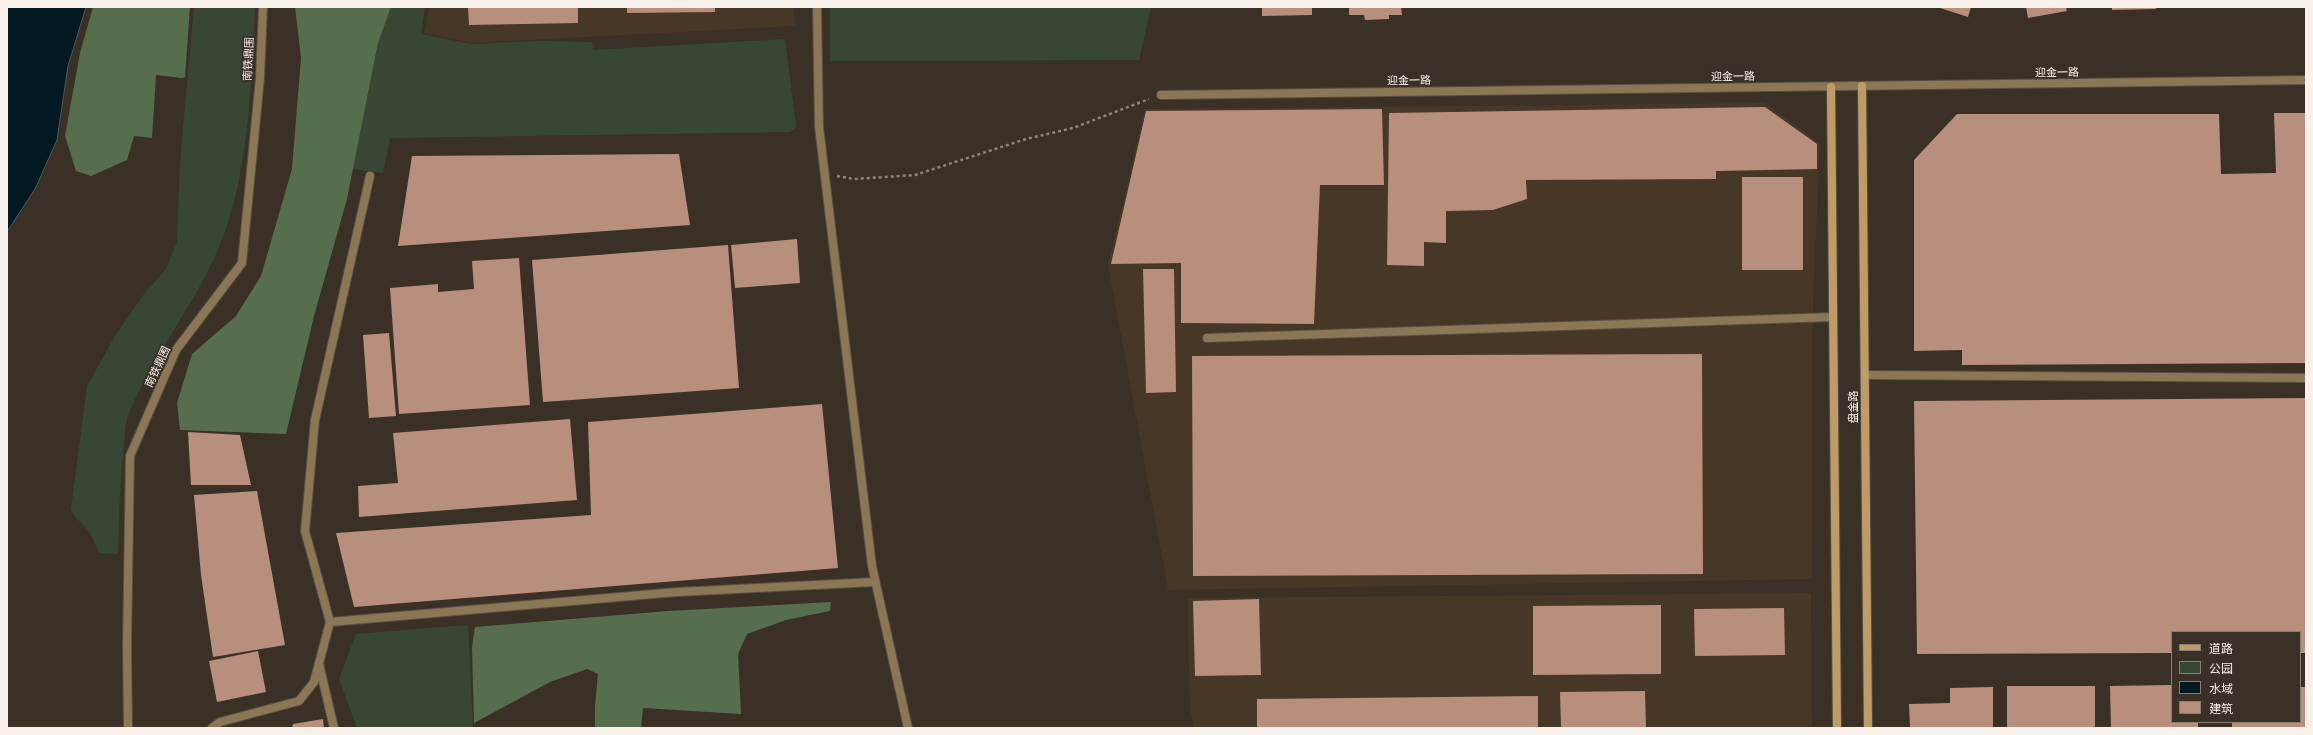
<!DOCTYPE html>
<meta charset="utf-8">
<style>
body{margin:0}
#map{position:relative;width:2313px;height:735px;overflow:hidden;background:#3b3026;font-family:Figtree,"Noto Sans SC",sans-serif}
canvas{display:block}
.frame{position:absolute;inset:0;border:8px solid #f8f1ea;pointer-events:none}
.legend{position:absolute;left:2171px;top:631px;width:130px;height:92px;box-sizing:border-box;background:#3b3026;border:1px solid #877d74;margin:0;padding:5px 7px;list-style:none;font-size:12px;color:#f8f1ea}
.legend li{display:flex;align-items:center;gap:8px;height:20px}
.legend b{width:20px;border:1px solid #877d74}
</style>
<div id="map">
<canvas width="2313" height="735"></canvas>
<div class="frame"></div>
<ul class="legend">
<li><b style="height:5px;background:#bd9c68"></b>道路</li>
<li><b style="height:11px;background:#384733"></b>公园</li>
<li><b style="height:11px;background:#021921"></b>水域</li>
<li><b style="height:11px;background:#b88e7d"></b>建筑</li>
</ul>
</div>
<script>
const c = document.querySelector('canvas').getContext('2d');
c.lineJoin = 'round';
function paint(path, color) {
  c.fillStyle = color;
  c.fill(path, 'evenodd');
}
function trace(path, color, width, dash) {
  c.strokeStyle = color;
  c.lineWidth = width;
  c.lineCap = dash ? 'butt' : 'round';
  c.setLineDash(dash || []);
  c.stroke(path);
}
function write(font, color, halo, rows, align = 'center') {
  c.font = font + ' Figtree,"Noto Sans SC",sans-serif';
  c.lineWidth = 4;
  c.setLineDash([]);
  c.textBaseline = 'middle';
  c.strokeStyle = halo;
  c.fillStyle = color;
  for (const [text, x, y, turn = 0] of rows) {
    c.save();
    c.translate(x, y);
    c.rotate((+turn || 0) * Math.PI / 180);
    c.textAlign = isNaN(turn) ? turn : align;
    if (halo) c.strokeText(text, 0, 0);
    c.fillText(text, 0, 0);
    c.restore();
  }
}
paint(new Path2D(`
 M429,7H794L795,26L472,43L424,33Z
 M1765,103L1820,143L1813,303L1812,579L1168,590L1108,265L1145,109Z
 M1811,593L1812,728H1194L1190,709L1187,598Z`), '#463727');
paint(new Path2D(`
 M194,7H255C252,77 249,162 226,228C204,296 154,349 128,416C125,424 125,436 124,445C120,482 119,518 118,554L99,553C95,544 92,534 85,527C79,520 75,518 71,509L87,386L115,336L144,294L166,269L177,242L180,161Z
 M391,7H425L421,34L472,44L539,41L592,42L593,50L785,39L796,127L790,132L390,138L383,173L353,169L378,43Z
 M830,7H1151L1139,60L830,61Z
 M468,625L473,728H357L339,679L356,634Z`), '#384733');
paint(new Path2D(`
 M93,7H190L185,77L182,78L156,75L152,138L134,136L127,160L91,176L76,171L65,136L80,53Z
 M295,7H391L378,43L347,199L314,316L286,434L180,430L177,403L192,354L236,316L261,276L292,169L301,58Z
 M831,602L830,611L786,620L747,634L738,654L741,714L643,708L641,728H595V706L598,674L587,669L550,682L474,723L472,647L475,627L668,611Z`), '#576e4e');
const water = new Path2D(`
 M7,7H86L68,66L57,140L35,189L7,232Z`);
paint(water, '#021921');
trace(water, '#4c5a5d', 1);
paint(new Path2D(`
 M468,7H578V23L469,25Z
 M627,7H715V12L627,13Z
 M1262,7H1312V15L1262,16Z
 M1349,7H1401L1402,15H1389V19L1365,20L1364,15H1349Z
 M1937,7H1971L1968,17Z
 M2026,7H2066L2067,11L2028,18Z
 M2112,7H2156V9L2112,10Z
 M1765,107L1817,144V169L1716,171V179L1526,180L1527,199L1493,210L1446,211V243L1424,242V266L1387,265L1389,113Z
 M1382,109L1384,185H1320L1314,324L1181,323V263L1111,264L1146,111Z
 M2274,113H2306V363L1962,365V350L1914,351V160L1957,114H2219L2221,174L2276,173Z
 M679,154L690,225L398,246L412,156Z
 M1742,177H1803V270H1742Z
 M797,239L800,283L735,288L731,245Z
 M728,245L739,388L543,402L532,260Z
 M519,258L530,405L399,414L390,288L438,284V292L474,289L472,261Z
 M1143,269H1174L1176,392L1146,393Z
 M389,333L396,416L369,418L363,335Z
 M1702,354L1703,574L1193,576L1192,356Z
 M2306,398V653H2300V632H2172V653L1917,654L1914,401Z
 M822,404L838,568L354,607L336,533L591,515L588,422Z
 M570,419L577,500L359,517L358,486L398,483L393,433Z
 M188,432L240,435L251,485H191Z
 M257,491L285,645L213,657L201,575L194,495Z
 M1259,599L1261,675L1195,676L1193,601Z
 M1661,605V674L1533,675V606Z
 M1784,608L1785,655L1695,656L1694,609Z
 M258,651L266,692L217,702L209,661Z
 M2172,685V722H2198V728H2111L2110,686Z
 M2007,686H2095V728H2007Z
 M1993,687V728H1910L1909,704L1950,703V688Z
 M2300,687H2306V728H2232V722H2300Z
 M1645,691L1646,728H1561L1560,692Z
 M1538,696V728H1257V699Z
 M323,719L324,728H292L293,724Z`), '#b88e7d');
const lane = new Path2D(`
 M1207,338L1833,317
 M1865,375L2306,378`);
const street = new Path2D(`
 M817,7L819,127L872,566L908,728
 M1161,95L2306,80
 M330,622L677,592L875,582
 M319,664L334,728
 M128,728L127,646L130,456L176,350L242,263L260,78L263,7
 M212,728L220,722L299,701L314,682L330,622L305,531L315,420L370,176`);
const secondary = new Path2D(`
 M1862,86L1868,728
 M1831,87L1837,728`);
trace(lane, '#594f45', 10);
trace(street, '#594f45', 10);
trace(secondary, '#594f45', 10);
trace(new Path2D(`
 M837,176L854,179L915,175L1026,139L1073,128L1149,99`), '#8d847b', 2.5, [3, 3]);
trace(lane, '#8b7656', 8);
trace(street, '#8b7656', 8);
trace(secondary, '#bd9c68', 8);
write('11px', '#f8f1ea', '#3b3026', [
 ["南铁鼎围",249,59,-87],
 ["迎金一路",2057,73,-1],
 ["迎金一路",1733,77,-1],
 ["迎金一路",1409,81,-1],
 ["南铁鼎围",158,367,-65],
 ["盘金路",1854,407,-90]
]);
</script>
